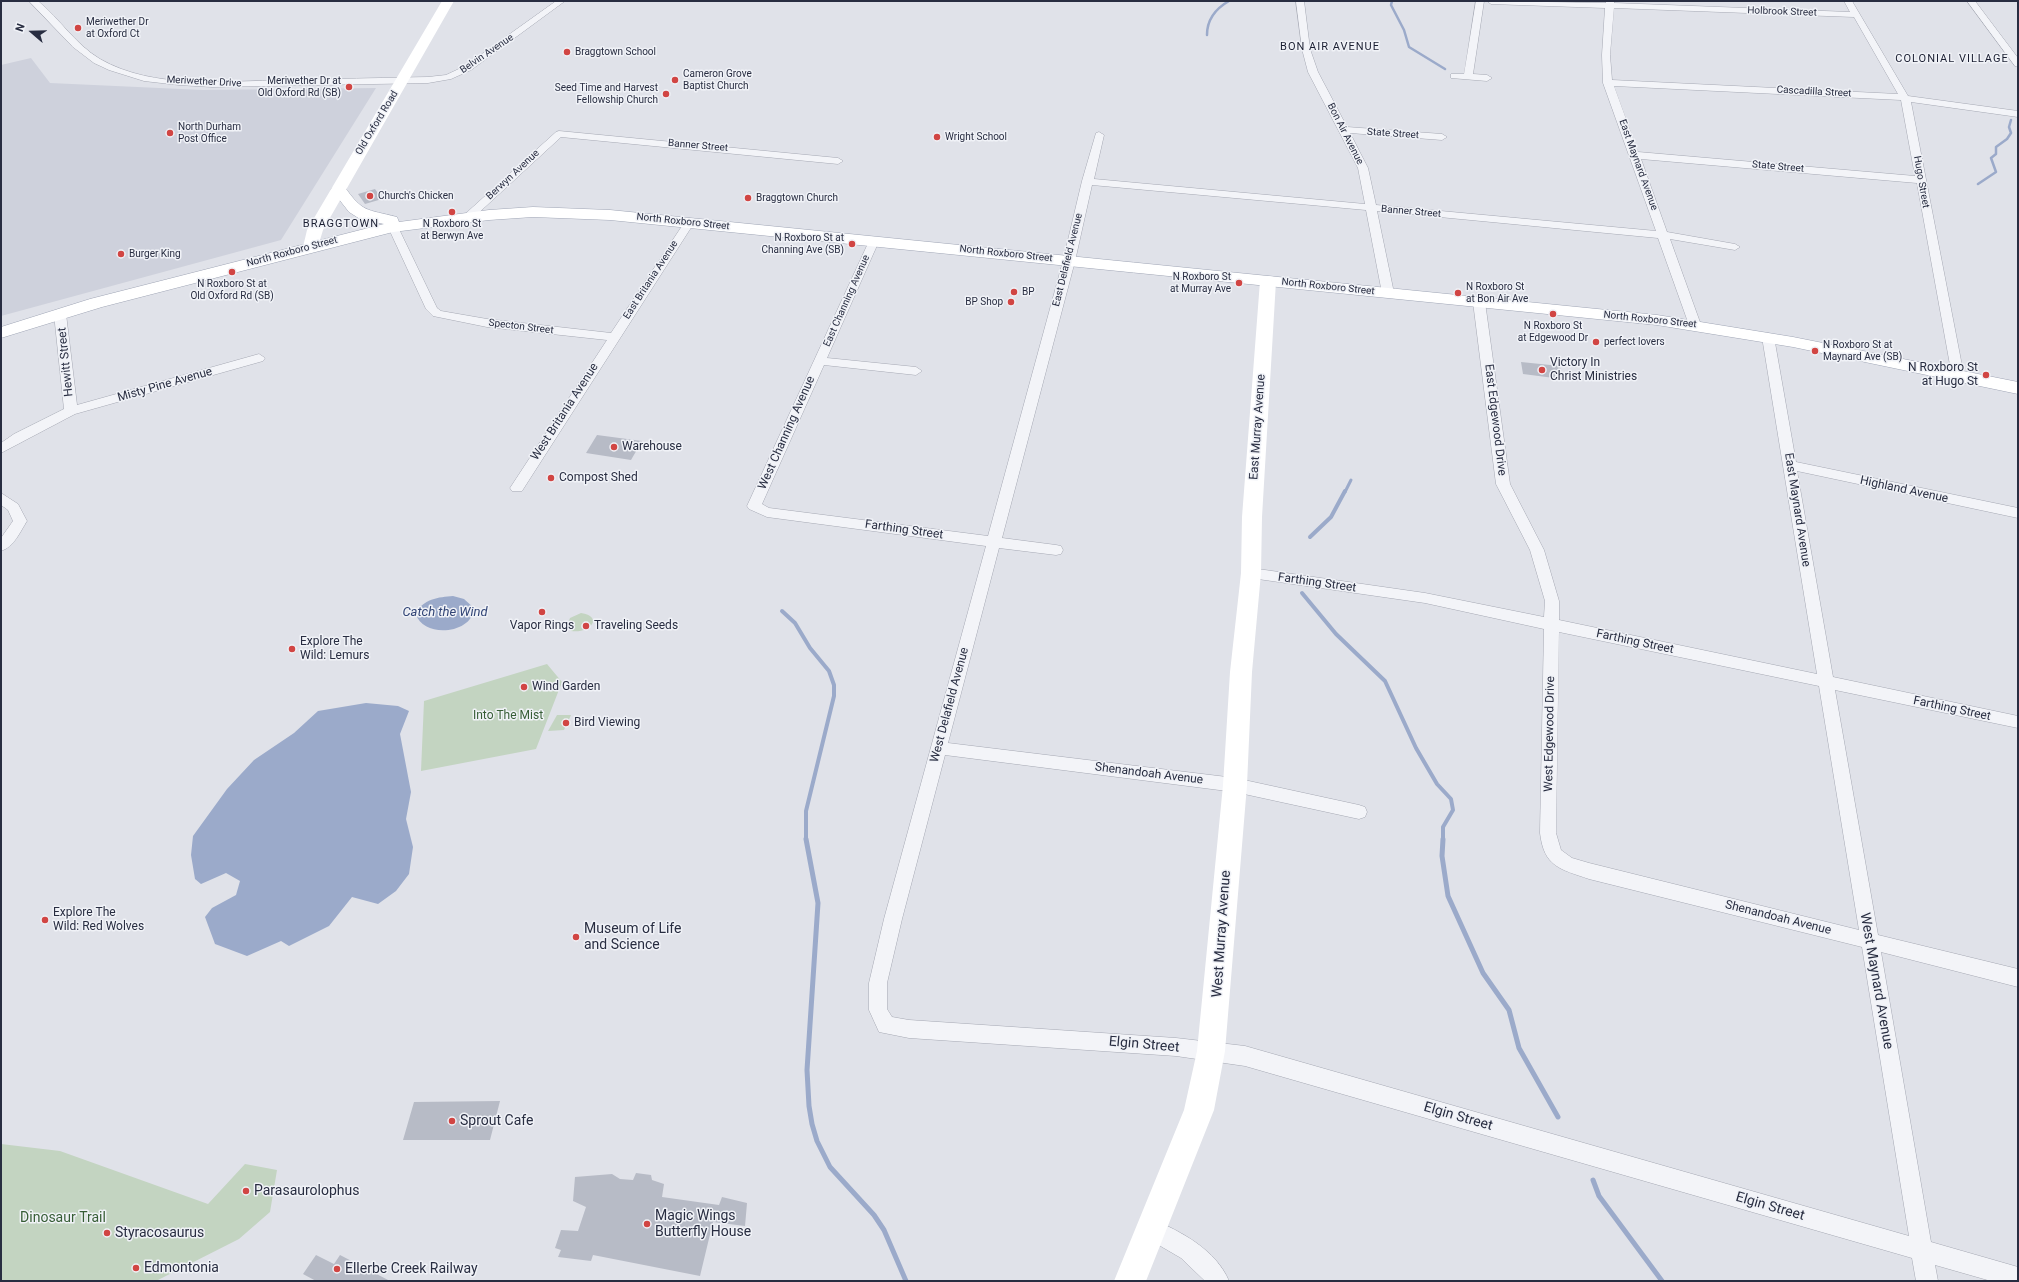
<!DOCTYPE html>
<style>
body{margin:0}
#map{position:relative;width:2019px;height:1282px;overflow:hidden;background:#e0e2e9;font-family:Roboto,sans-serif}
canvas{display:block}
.frame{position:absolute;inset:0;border:2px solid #282d41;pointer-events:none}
.north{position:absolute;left:12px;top:12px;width:40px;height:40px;-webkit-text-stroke:3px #f0f2f7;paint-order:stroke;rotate:290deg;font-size:11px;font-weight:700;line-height:16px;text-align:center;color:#282d41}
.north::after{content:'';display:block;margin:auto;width:14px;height:18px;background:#282d41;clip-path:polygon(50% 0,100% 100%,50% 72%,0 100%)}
</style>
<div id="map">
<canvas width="2019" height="1282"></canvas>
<div class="frame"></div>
<div class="north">N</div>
</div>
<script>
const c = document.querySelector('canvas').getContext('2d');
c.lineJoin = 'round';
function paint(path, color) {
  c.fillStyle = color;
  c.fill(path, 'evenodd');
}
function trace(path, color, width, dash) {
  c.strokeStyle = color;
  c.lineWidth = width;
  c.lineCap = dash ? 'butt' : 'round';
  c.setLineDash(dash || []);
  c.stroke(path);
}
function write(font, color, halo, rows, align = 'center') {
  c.font = font + ' Roboto,sans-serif';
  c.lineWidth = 3;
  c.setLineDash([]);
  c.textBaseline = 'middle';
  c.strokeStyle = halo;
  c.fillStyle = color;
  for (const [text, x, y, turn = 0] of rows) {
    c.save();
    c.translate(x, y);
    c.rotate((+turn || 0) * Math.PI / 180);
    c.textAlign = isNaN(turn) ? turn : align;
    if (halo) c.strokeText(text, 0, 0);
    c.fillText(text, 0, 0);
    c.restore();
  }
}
paint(new Path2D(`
 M31,58L50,83L203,90L376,88L281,240L1,316V65Z`), '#ced1dc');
paint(new Path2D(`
 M581,613C605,617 589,634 571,631L568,623L570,618Z
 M547,664L562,682L536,749L421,771L424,701Z
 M557,715H571L564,730L548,731Z
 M1,1144L60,1151L208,1204L245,1164L277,1170L270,1212L239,1239L156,1281H1Z`), '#c3d4c1');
paint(new Path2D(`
 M453,596L464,599L474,608C473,634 423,639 416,614C422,599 439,597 453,596Z
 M366,703L398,706L409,711L400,734L411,792L406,819L413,847L409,874L396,891L378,904L352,897L329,926L289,946L281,941L247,956L215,944L205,917L212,908L236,895L240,881L226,873L201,884L195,879L191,855L193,836L227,789L254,760L294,733L318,711Z`), '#9baaca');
trace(new Path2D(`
 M1392,1L1391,5L1404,30L1409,47L1445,69
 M1207,35C1207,20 1215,9 1229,1
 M1978,184L1996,172L1991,158L1996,154V147L2007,139L2011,133L2009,127L2011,120`), '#9baaca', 2.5);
trace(new Path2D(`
 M1345,492L1351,480`), '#9baaca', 3);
trace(new Path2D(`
 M1310,537L1331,517L1345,491
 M1302,593L1336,634L1385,681L1416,748L1437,784L1451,799L1453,810L1443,827V840
 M782,611L795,623L810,648L829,671L834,685V696L806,811V840`), '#9baaca', 4);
trace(new Path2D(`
 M806,839L818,903L807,1070L809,1106L812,1124L817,1141L830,1167L874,1215L884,1230L906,1281
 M1443,839L1442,856L1448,896L1483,973L1509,1010L1519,1048L1558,1117
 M1593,1180L1599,1196L1662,1281`), '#9baaca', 5);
paint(new Path2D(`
 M375,189L382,199L365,204L358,194Z
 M1521,362L1560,366L1562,379L1523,374Z
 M597,435L642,441L631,460L586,453Z
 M500,1101L490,1140H403L414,1102Z
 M636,1173L651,1175L652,1180L664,1184L662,1197L719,1205L722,1197L747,1203L745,1226L713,1222L700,1276L593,1255L591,1261L558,1257L561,1250L555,1248L561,1230L578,1231L586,1207L573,1201L575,1177L612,1174L620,1179L633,1180Z
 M316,1255L334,1264L340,1255L390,1281H316L303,1274Z`), '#b7bbc6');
const street = new Path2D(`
 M29,1H38C60,19 75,44 100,59C154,90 226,81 285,80C333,79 380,78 428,77L446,75L465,66L556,1H565L471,70L451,79L428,83L212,87L179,85L144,81L109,70L94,63L73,47Z
 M1296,1H1304L1310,49L1318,72L1347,127L1442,134L1447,137L1442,140L1350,133L1368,168L1376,205L1656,231L1603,83L1602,55L1605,8L1491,4L1487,1L1606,3V1H1614V3L1850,12L1844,1H1852L1908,96L2018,111V117L1911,102L1964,376L1958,380L1952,376L1917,183L1641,159L1667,232L1735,244L1740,247L1735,250L1670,239L1701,325L1695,329L1689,325L1658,238L1377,211L1394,293L1388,296L1382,293L1366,210L1092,185L1075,261L1002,538L1056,545L1061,546L1063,550L1061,554L1056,555L999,548L948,743L1235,778L1359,805L1365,807L1367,812L1365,817L1359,819L1235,792L945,755L902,919L887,983V1009L892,1017L909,1020L1176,1038L1245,1046L1909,1236L1862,947L1589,879C1560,869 1544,867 1540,833L1544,629L1425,603L1251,578L1246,577L1244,573L1246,569L1251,568L1425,593L1544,617L1545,601L1530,550L1496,484L1473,302L1479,299L1485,302L1510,484L1544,550L1559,601V620L1817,674L1762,337L1768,333L1774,337L1796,462L2018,508V518L1797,471L1833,677L2018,716V728L1835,690L1878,935L2018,969V987L1881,952L1931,1242L2018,1267V1281H1991L1935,1265L1938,1281H1916L1912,1258L1245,1066L1176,1056L909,1038L879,1032L869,1010V983L884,919L986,546L767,517L749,509L747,506L870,239L874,238L879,241L827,358L916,367L922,371L916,375L824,365L762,504L769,508L988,536L1063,261L1082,181L1096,133L1099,132L1104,135L1094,179L1365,204L1358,168L1308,72L1302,49ZM1614,8L1854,17L1898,94L1612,80L1610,55ZM1614,86L1901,100L1915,176L1638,152ZM1559,632L1819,686L1859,930L1589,863L1572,858L1561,850L1556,833Z
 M1476,1H1484L1473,74L1487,75L1492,78L1487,81L1451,78V74H1464Z
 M1967,1H1975L2018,58V67L2015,66Z
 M559,131L838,158L843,161L838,164L561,137L472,219H464L463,217L464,215L556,132Z
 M689,220L694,223L522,491H512L510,488L512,485L607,340L487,327L433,316L426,309L388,227L393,224L398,227L437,308L441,311L487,319L611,333L684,223Z
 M60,311L66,314L77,405L259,354L265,358L263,361L75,414L1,453V443L14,434L64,409L54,314Z
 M1,493L18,504L27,521C20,532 14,547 1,551V538L13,521L8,510L1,505Z
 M1152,1219C1182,1232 1216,1250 1229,1281H1205L1181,1258L1145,1237L1141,1230L1145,1223Z`);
const primary = new Path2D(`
 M339,184L344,186C363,213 366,209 397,217L399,222L489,210L533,207L610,210L1657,315L1793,337L2018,382V394L1793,347L1657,325L610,220L533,217L489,220L393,232L102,307L1,338V327L90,299L384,224L360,219L349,212L331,189L334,186Z`);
trace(street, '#a5a8b3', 1);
trace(primary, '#9fa5b5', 1);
paint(street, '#f3f4f8');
paint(new Path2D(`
 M442,1H454L323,230L317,250H305L303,247L307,230Z
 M1268,276L1274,277L1276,281L1262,517L1261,573L1252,672L1247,785L1225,1051L1214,1110L1146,1281H1114L1184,1110L1197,1051L1223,785L1230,672L1241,573L1242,517L1260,281L1262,277Z`), '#fff');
paint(primary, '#fff');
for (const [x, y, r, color] of [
 [78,28,4,"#d14543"],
 [567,52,4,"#d14543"],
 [675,80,4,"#d14543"],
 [349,87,4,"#d14543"],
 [666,94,4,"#d14543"],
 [170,133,4,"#d14543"],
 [937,137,4,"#d14543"],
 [370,196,4,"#d14543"],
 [748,198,4,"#d14543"],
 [452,212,4,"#d14543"],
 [852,244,4,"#d14543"],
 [121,254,4,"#d14543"],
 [232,272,4,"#d14543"],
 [1239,283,4,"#d14543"],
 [1014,292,4,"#d14543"],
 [1458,293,4,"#d14543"],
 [1011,302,4,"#d14543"],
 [1553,314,4,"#d14543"],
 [1596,342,4,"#d14543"],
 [1815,351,4,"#d14543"],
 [1542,370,4,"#d14543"],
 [1986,375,4,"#d14543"],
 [614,447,4,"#d14543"],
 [551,478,4,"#d14543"],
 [542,612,4,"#d14543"],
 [586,626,4,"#d14543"],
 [292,649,4,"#d14543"],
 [524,687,4,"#d14543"],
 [566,723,4,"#d14543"],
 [45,920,4,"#d14543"],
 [576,937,4,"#d14543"],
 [452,1121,4,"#d14543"],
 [246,1191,4,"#d14543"],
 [647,1224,4,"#d14543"],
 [107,1233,4,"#d14543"],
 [136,1268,4,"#d14543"],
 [337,1269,4,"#d14543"]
]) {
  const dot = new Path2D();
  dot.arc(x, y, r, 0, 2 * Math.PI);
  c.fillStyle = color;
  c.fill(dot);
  trace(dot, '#f0f2f7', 1.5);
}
write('10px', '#282d41', '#f0f2f7', [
 ["Holbrook Street",1782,12,2],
 ["Belvin Avenue",487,54,-34],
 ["Meriwether Drive",204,82,3],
 ["Cascadilla Street",1814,92,3],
 ["Old Oxford Road",377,123,-59],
 ["Bon Air Avenue",1345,134,63],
 ["State Street",1393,134,4],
 ["Banner Street",698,146,5],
 ["East Maynard Avenue",1638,165,70],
 ["State Street",1778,167,5],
 ["Berwyn Avenue",513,175,-43],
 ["Hugo Street",1921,182,80],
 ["Banner Street",1411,212,5],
 ["North Roxboro Street",683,222,6],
 ["North Roxboro Street",292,252,-15],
 ["North Roxboro Street",1006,254,6],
 ["East Delafield Avenue",1068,260,-76],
 ["East Britania Avenue",651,280,-57],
 ["North Roxboro Street",1328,287,6],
 ["East Channing Avenue",847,301,-66],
 ["North Roxboro Street",1650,320,6],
 ["Specton Street",521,327,7]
]);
write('10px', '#282d41', '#f0f2f7', [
 ["Meriwether Dr",86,22],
 ["at Oxford Ct",86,34],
 ["Braggtown School",575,52],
 ["Cameron Grove",683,74],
 ["Baptist Church",683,86],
 ["Meriwether Dr at",341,81,"right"],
 ["Old Oxford Rd (SB)",341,93,"right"],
 ["Seed Time and Harvest",658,88,"right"],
 ["Fellowship Church",658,100,"right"],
 ["North Durham",178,127],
 ["Post Office",178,139],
 ["Wright School",945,137],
 ["Church's Chicken",378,196],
 ["Braggtown Church",756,198],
 ["N Roxboro St",452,224,"center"],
 ["at Berwyn Ave",452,236,"center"],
 ["N Roxboro St at",844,238,"right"],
 ["Channing Ave (SB)",844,250,"right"],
 ["Burger King",129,254],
 ["N Roxboro St",1231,277,"right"],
 ["at Murray Ave",1231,289,"right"],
 ["N Roxboro St at",232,284,"center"],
 ["Old Oxford Rd (SB)",232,296,"center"],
 ["N Roxboro St",1466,287],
 ["at Bon Air Ave",1466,299],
 ["BP",1022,292],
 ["BP Shop",1003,302,"right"],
 ["N Roxboro St",1553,326,"center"],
 ["at Edgewood Dr",1553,338,"center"],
 ["perfect lovers",1604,342],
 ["N Roxboro St at",1823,345],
 ["Maynard Ave (SB)",1823,357]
], 'left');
c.letterSpacing = '1px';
write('11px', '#1b1f32', '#f0f2f7', [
 ["BON AIR AVENUE",1330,47],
 ["COLONIAL VILLAGE",1952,59],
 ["BRAGGTOWN",341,224]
]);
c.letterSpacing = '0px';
write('12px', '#282d41', '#f0f2f7', [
 ["Hewitt Street",66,362,-96],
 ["Misty Pine Avenue",165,385,-16],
 ["West Britania Avenue",565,412,-57],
 ["East Edgewood Drive",1495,420,83],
 ["East Murray Avenue",1258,427,-86],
 ["West Channing Avenue",787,433,-66],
 ["Highland Avenue",1904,490,12],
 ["East Maynard Avenue",1797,510,81],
 ["Farthing Street",904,530,8],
 ["Farthing Street",1317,583,8],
 ["Farthing Street",1635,642,12],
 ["West Delafield Avenue",950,705,-75],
 ["Farthing Street",1952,709,12],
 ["West Edgewood Drive",1550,734,-89],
 ["Shenandoah Avenue",1149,774,7],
 ["Shenandoah Avenue",1778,918,14]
]);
write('12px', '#282d41', '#f0f2f7', [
 ["Victory In",1550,363],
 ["Christ Ministries",1550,377],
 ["N Roxboro St",1978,368,"right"],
 ["at Hugo St",1978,382,"right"],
 ["Warehouse",622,447],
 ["Compost Shed",559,478],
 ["Vapor Rings",542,626,"center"],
 ["Traveling Seeds",594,626],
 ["Explore The",300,642],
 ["Wild: Lemurs",300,656],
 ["Wind Garden",532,687],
 ["Bird Viewing",574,723],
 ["Explore The",53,913],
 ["Wild: Red Wolves",53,927]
], 'left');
write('12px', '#365d35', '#f0f2f7', [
 ["Into The Mist",508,716]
]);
write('italic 13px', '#324576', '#f0f2f7', [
 ["Catch the Wind",445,613]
]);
write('14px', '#282d41', '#f0f2f7', [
 ["Museum of Life",584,929],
 ["and Science",584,945],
 ["Sprout Cafe",460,1121],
 ["Parasaurolophus",254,1191],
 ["Magic Wings",655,1216],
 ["Butterfly House",655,1232],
 ["Styracosaurus",115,1233],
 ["Edmontonia",144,1268],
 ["Ellerbe Creek Railway",345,1269]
], 'left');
write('14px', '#282d41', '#f0f2f7', [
 ["West Murray Avenue",1222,934,-86],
 ["West Maynard Avenue",1876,981,80],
 ["Elgin Street",1144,1045,5],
 ["Elgin Street",1458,1117,16],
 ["Elgin Street",1770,1207,16]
]);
write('14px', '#365d35', '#f0f2f7', [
 ["Dinosaur Trail",63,1218]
]);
</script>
